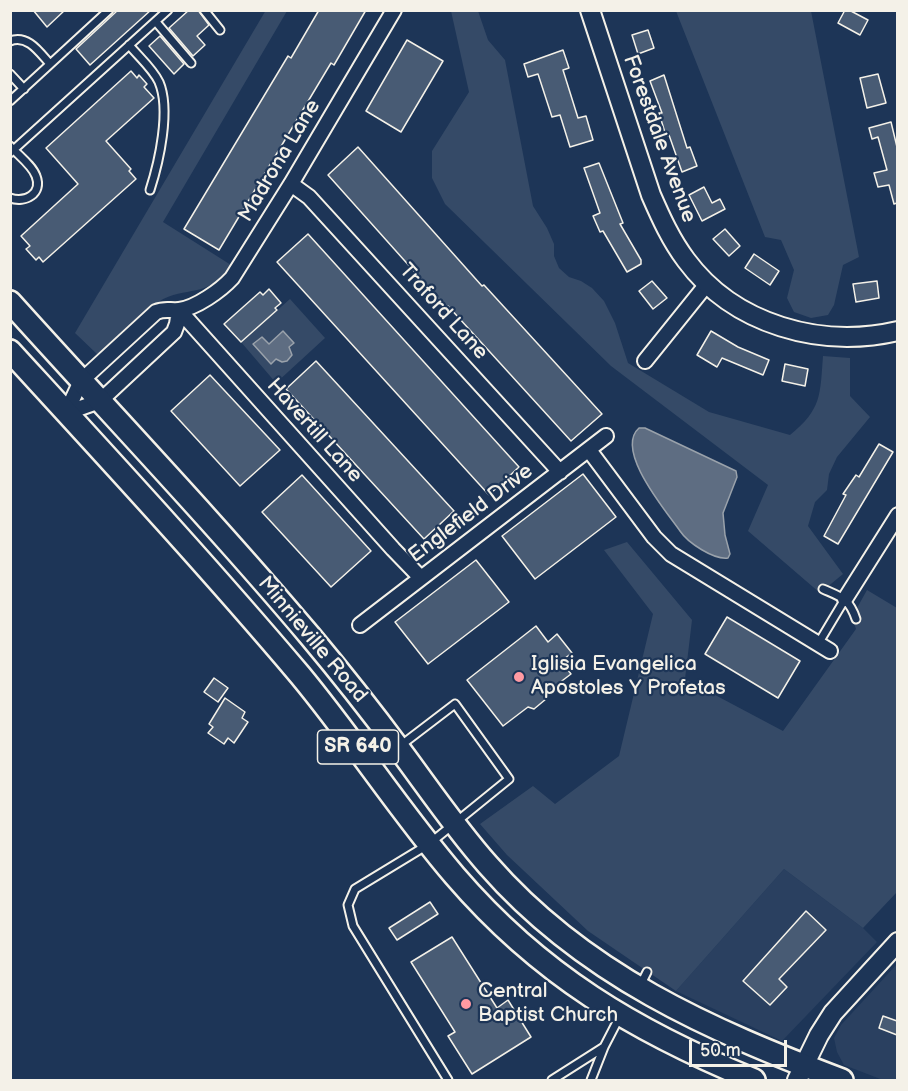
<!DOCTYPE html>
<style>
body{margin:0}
#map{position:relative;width:908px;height:1091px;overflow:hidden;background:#1d3557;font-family:"Balsamiq Sans",sans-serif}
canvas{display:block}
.frame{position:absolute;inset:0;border:12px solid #f4f1e8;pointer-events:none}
.scale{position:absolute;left:689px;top:1040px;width:98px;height:27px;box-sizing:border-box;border:3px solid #f4f1e8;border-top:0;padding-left:8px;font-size:18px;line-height:21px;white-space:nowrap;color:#f4f1e8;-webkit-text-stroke:4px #1d3557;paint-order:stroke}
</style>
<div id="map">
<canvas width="908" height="1091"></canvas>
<div class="frame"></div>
<div class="scale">50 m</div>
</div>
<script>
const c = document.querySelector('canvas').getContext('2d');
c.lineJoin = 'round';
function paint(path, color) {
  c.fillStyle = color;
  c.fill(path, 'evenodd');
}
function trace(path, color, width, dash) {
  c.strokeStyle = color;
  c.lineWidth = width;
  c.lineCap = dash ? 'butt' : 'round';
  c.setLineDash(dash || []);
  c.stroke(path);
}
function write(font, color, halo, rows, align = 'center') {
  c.font = font + ' "Balsamiq Sans",sans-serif';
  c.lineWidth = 4.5;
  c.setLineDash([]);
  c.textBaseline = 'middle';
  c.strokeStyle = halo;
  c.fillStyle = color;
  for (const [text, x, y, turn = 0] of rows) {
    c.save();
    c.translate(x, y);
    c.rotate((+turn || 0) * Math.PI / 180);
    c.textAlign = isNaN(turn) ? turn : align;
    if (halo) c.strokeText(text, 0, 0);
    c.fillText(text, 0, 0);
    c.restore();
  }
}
paint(new Path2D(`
 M784,869L863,928L877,942L782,1041L676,991Z
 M897,964V1080H883L844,1065L837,1052L834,1038L841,1025Z`), '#2a4060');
paint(new Path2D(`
 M266,10L287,11L163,222L231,265C206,301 187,284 158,302C136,315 117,337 98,355L75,333Z
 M451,11H478L488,40L505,60L533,206L547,228L554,244V256L559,268L569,277L581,281L592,288L604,301L615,323L628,363L709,412L790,435C822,409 820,395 823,356L850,358V396L870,417L837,457L829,474L827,490L815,502L808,526L843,574L820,593L748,531L768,485L611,366L445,204L432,178V151L469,92Z
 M676,11H811L859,257L843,265L834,305L828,315L811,318L794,312L787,298L794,270L781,240L765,237Z
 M290,299L325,338L276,383L241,342Z
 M627,542L692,620L685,679L783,731L856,629L852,617L867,590L897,608V892L863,928L784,869L676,991L588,931L507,855L480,824L533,786L555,804L619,756L653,614L604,550Z`), '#354a67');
const water = new Path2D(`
 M283,331L294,343L289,347L292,355L287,361L282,362L276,359L271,364L253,344L262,337L269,344Z
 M639,428H645L736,471L737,477L723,513L725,535L730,554L728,558C714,560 688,543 680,531C666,511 614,450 639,428Z`);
paint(water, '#5e6d82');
trace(water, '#9aa2ab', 1.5);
const building = new Path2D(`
 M33,10H65L47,27Z
 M118,10H151L90,65L76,49Z
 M189,10H198L209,25L197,36L205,45L193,56L169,28Z
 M319,10H366L334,65L331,63L219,250L184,229L288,56L291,58Z
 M845,10H849L868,20L860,35L838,23Z
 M648,30L654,48L638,54L632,35Z
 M160,36L184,64L174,74L149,46Z
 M407,40L443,61L401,132L366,111Z
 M563,50L569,68L563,70L578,118L586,116L593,140L570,147L560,115L552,117L538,74L528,77L524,64Z
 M131,71L137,78L139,75L147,84L144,87L154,98L106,141L131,169L129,171L136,179L43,262L39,257L36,260L26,249L30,246L21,236L78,184L46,148Z
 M878,74L886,103L867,108L860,78Z
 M664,75L687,148L690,147L697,166L682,172L669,135L666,136L659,113H662L650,81Z
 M891,122L897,147V203L894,204L889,185L878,187L874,173L887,170L878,137L872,139L869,128Z
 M358,147L482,286L484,285L602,414L571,441L448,306L446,307L328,175Z
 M599,163L623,223L620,224L641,260V264L627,272L603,231L600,232L593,216L600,213L584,168Z
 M704,187L712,203L720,199L725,209L702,221L689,195Z
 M725,229L740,246L729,256L713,239Z
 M308,234L519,467L489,495L277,262Z
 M754,254L779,271L770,285L745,268Z
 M652,281L667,298L653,309L639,291Z
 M877,281L879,298L856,302L853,284Z
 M269,289L281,303L275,308L277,310L241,342L224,324L260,292L263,295Z
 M711,331L738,347L769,360L763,375L722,358L717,367L697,355Z
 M316,361L454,511L424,539L286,389Z
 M785,364L808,369L805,386L782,381Z
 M210,375L280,450L240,486L171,411Z
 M879,444L893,452L838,544L824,536L846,495L843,494L856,475L859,477Z
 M583,474L616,517L535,579L502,536Z
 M302,475L371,551L331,587L262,512Z
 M476,560L509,602L428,664L395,622Z
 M727,617L800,661L778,698L705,654Z
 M536,626L548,642L557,634L572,653L561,661L571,674L546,693V699L534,709L528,707L503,726L467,680Z
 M214,678L228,688L218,702L204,692Z
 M225,698L245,712L242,718L248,722L234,743L228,738L224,744L208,733L213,727L209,724Z
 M430,902L438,914L397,940L389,928Z
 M806,911L826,930L779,979L787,987L770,1005L743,981Z
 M452,937L497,1008L508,1000L531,1037L472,1074L448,1036L455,1032L411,962Z
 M883,1016L897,1021V1035L879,1028Z`);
paint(building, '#485b74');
trace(building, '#f4f1e8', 1.5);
const lane = new Path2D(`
 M204,10L220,30
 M156,22L191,63
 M10,41C28,34 40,53 50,64
 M129,45C139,57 153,69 159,82C171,110 159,162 150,190
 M10,74L24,89
 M10,101L109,10
 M10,146C18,155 32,165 36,176C43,194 25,203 10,198
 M10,153L168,10
 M823,589C841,597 849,598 856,619
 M818,644L845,599
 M400,746L455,704L509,779L429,844L355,889L348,905L353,926L448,1080
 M641,984L647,972
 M552,1080L604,1047
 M591,1080L604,1047L619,1018`);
const street = new Path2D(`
 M291,184L309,197L560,472
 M179,310L393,549L421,578
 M645,361L707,284
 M66,413L81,381L156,312C165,308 170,311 179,310C196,308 221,290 232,278L291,184L394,10
 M66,413L100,401L174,332L177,324L179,310
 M589,450L654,537L671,554L830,651
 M845,599L898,515
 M360,625L606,436`);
const secondary = new Path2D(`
 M590,10L651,195C661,218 671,240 686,260C734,325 821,349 898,331
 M797,1080L819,1035L833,1013L898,942`);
const primary = new Path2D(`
 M10,302C110,413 213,521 310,636C341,673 371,711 400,750C429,789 456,829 488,865C584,975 710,1030 842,1080
 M10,351C108,458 206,564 300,675C354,740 400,812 455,876C540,975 635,1031 754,1080`);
trace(lane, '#f4f1e8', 11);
trace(street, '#f4f1e8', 18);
trace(secondary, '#f4f1e8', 22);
trace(primary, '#f4f1e8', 26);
trace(lane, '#1d3557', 7);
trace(street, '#1d3557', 14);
trace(secondary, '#1d3557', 18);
trace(primary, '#1d3557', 21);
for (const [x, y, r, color] of [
 [519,677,6,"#ff9aa2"],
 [466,1004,6,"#ff9aa2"]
]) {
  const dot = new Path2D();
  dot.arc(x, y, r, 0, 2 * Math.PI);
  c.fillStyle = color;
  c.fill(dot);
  trace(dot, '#1d3557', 2);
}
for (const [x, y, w] of [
 [358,747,81]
]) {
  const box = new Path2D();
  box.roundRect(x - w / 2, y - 17, w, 34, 4.5);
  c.fillStyle = '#1d3557';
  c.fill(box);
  trace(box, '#f4f1e8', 1.5);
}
write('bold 20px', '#f4f1e8', null, [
 ["SR 640",358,747]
]);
write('21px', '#f4f1e8', '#1d3557', [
 ["Forestdale Avenue",659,139,70],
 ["Madrona Lane",280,161,-59],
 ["Traford Lane",443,312,48],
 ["Havertill Lane",314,431,48],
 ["Englefield Drive",471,514,-37],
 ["Minnieville Road",312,640,50]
]);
write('21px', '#f4f1e8', '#1d3557', [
 ["Iglisia Evangelica",531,665],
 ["Apostoles Y Profetas",531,689],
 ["Central",478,992],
 ["Baptist Church",478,1016]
], 'left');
</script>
